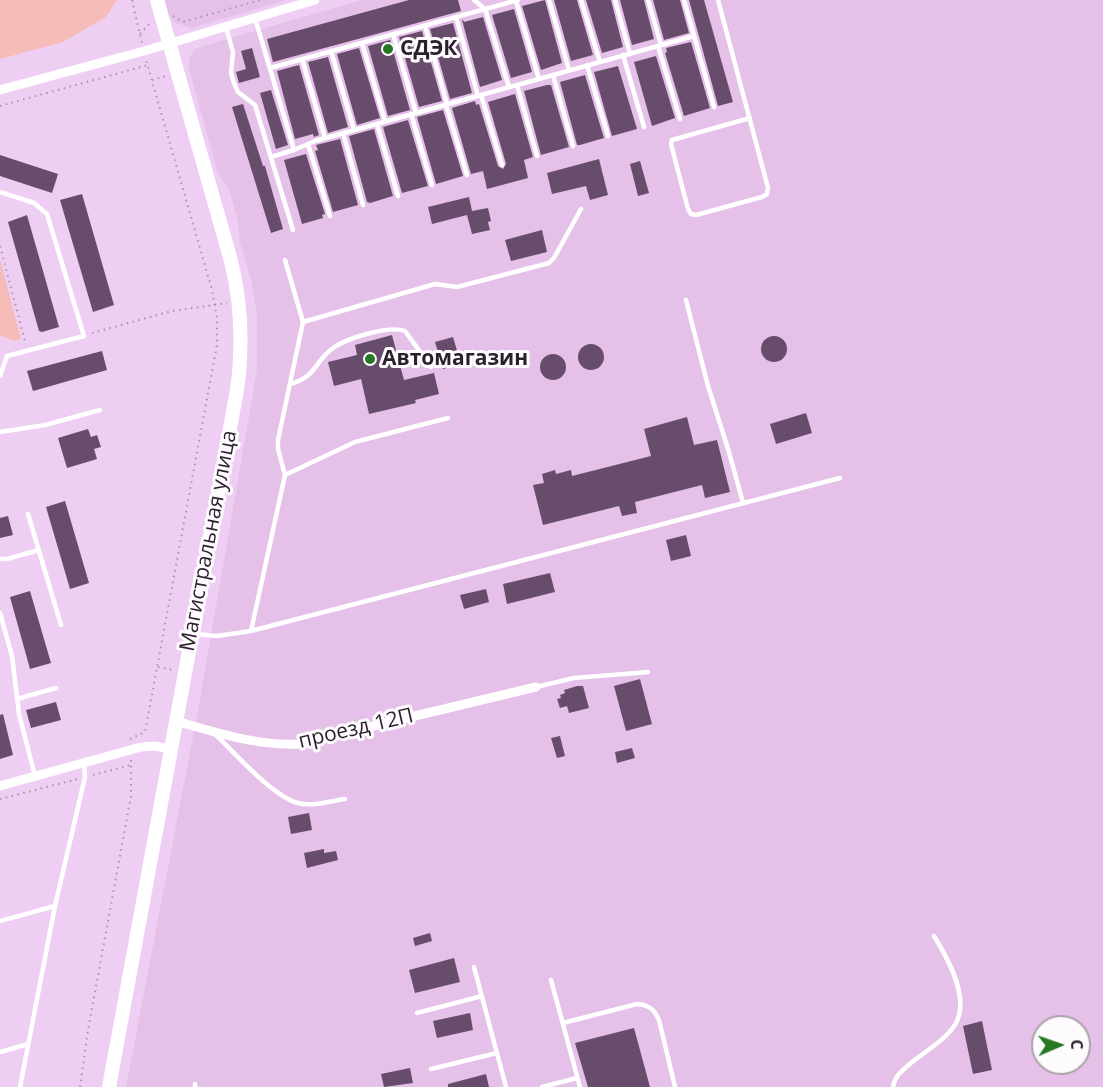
<!DOCTYPE html>
<meta charset="utf-8">
<style>
body{margin:0}
#map{position:relative;width:1103px;height:1087px;overflow:hidden;background:#eecef2;font-family:"Open Sans",sans-serif}
canvas{display:block}
.north{position:absolute;left:1031px;top:1015px;width:60px;height:60px;box-sizing:border-box;background:#fefbfe;border:2px solid #aaa3aa;border-radius:50%;rotate:88deg;font-size:16px;font-weight:700;line-height:24px;text-align:center;color:#2b1f2c}
.north::after{content:'';display:block;margin:auto;width:21px;height:27px;background:#267823;clip-path:polygon(50% 0,100% 100%,50% 72%,0 100%)}
</style>
<div id="map">
<canvas width="1103" height="1087"></canvas>
<div class="north">С</div>
</div>
<script>
const c = document.querySelector('canvas').getContext('2d');
c.lineJoin = 'round';
function paint(path, color) {
  c.fillStyle = color;
  c.fill(path, 'evenodd');
}
function trace(path, color, width, dash) {
  c.strokeStyle = color;
  c.lineWidth = width;
  c.lineCap = dash ? 'butt' : 'round';
  c.setLineDash(dash || []);
  c.stroke(path);
}
function write(font, color, halo, rows, align = 'center') {
  c.font = font + ' "Open Sans",sans-serif';
  c.lineWidth = 6;
  c.setLineDash([]);
  c.textBaseline = 'middle';
  c.strokeStyle = halo;
  c.fillStyle = color;
  for (const [text, x, y, turn = 0] of rows) {
    c.save();
    c.translate(x, y);
    c.rotate((+turn || 0) * Math.PI / 180);
    c.textAlign = isNaN(turn) ? turn : align;
    if (halo) c.strokeText(text, 0, 0);
    c.fillText(text, 0, 0);
    c.restore();
  }
}
paint(new Path2D(`
 M165,0H287L191,28L174,22L169,15Z
 M362,0H1103V1087H126L198,711L257,370V314L251,280L240,242L238,222L230,192L218,173L189,69L190,57L194,50L200,47ZM1043,1027H1079V1063H1043Z`), '#e5c0e9');
paint(new Path2D(`
 M0,0H117L106,17L63,42L0,59Z
 M0,259L21,339L14,341L0,335Z`), '#f6bcb8');
paint(new Path2D(`
 M409,0H458L461,11L273,62L267,39Z
 M545,0L562,63L541,70L522,6Z
 M554,0H577L593,55L571,61Z
 M586,0H611L623,47L602,53Z
 M620,0H644L654,39L632,45Z
 M653,0H680L689,33L664,40Z
 M689,0H704L733,102L718,106Z
 M514,9L532,72L511,78L492,15Z
 M483,17L502,80L480,87L462,20H463L464,22Z
 M453,23L472,93L450,99L430,29Z
 M422,31L442,101L419,107L399,37Z
 M390,40L410,110L388,116L368,46Z
 M691,42L710,108L684,116L665,53L667,52L666,48Z
 M252,48L260,77L239,83L236,72L246,69L241,51Z
 M359,48L380,118L357,125L337,54Z
 M656,56L675,118L652,126L634,62Z
 M328,57L348,127L328,133L308,62Z
 M299,65L319,135L314,137L313,134L295,139L277,71Z
 M618,66L637,129L612,136L594,72Z
 M585,75L604,138L580,145H577L560,82Z
 M547,85H551L569,147L541,155L524,91Z
 M271,90L288,145L276,149L260,93Z
 M515,94L533,157L524,160L528,178L487,189L483,171L471,174L452,108L475,101L476,105L479,104L498,166L503,169L506,164L488,102Z
 M243,104L263,166H265L283,229L271,233L232,107Z
 M443,110L463,176L436,184L417,117Z
 M408,120L428,186L402,193L383,127Z
 M374,129L393,196L370,203L367,202L349,136Z
 M340,139L358,205L333,212L315,151L318,150L316,145Z
 M306,154L325,214L322,215L323,218L302,224L284,160Z
 M0,155L58,174L52,193L0,176Z
 M599,159L608,195L590,200L586,186L552,194L547,173Z
 M640,161L649,193L638,196L630,164Z
 M82,194L114,305L93,312L60,200Z
 M469,197L472,211L488,208L491,221L488,222L490,230L472,234L467,215L432,224L428,207Z
 M27,215L59,327L42,332L39,331L8,222Z
 M542,230L547,252L511,261L505,240Z
 M392,335L404,380L434,373L439,394L415,400L416,403L369,414L361,379L334,386L328,362L357,355L355,345Z
 M761 349a13 13 0 1 1 26 0a13 13 0 1 1-26 0Z
 M453,337L461,364L443,369L435,342Z
 M578 357a13 13 0 1 1 26 0a13 13 0 1 1-26 0Z
 M102,351L107,370L33,391L27,371Z
 M540 367a13 13 0 1 1 26 0a13 13 0 1 1-26 0Z
 M806,413L812,433L776,444L770,424Z
 M687,417L694,445L717,440L730,492L705,498L702,485L635,502L637,513L622,516L619,506L543,525L533,485L544,483L542,474L555,470L556,474L571,470L572,476L651,456L644,429Z
 M88,429L91,437L97,435L101,447L94,449L97,459L67,468L58,438Z
 M65,501L89,583L70,589L46,507Z
 M8,516L13,535L0,538V518Z
 M686,535L691,556L671,561L666,540Z
 M550,573L555,592L507,604L503,584Z
 M486,589L489,602L464,609L460,595Z
 M30,591L51,663L30,669L10,597Z
 M640,679L652,724L626,731L614,686Z
 M577,686H583L589,708L569,713L567,706L560,708L557,699L561,698L560,695L565,693L564,690Z
 M56,702L61,720L31,728L26,710Z
 M3,714L13,755L0,759V715Z
 M560,736L565,756L557,758L551,738Z
 M632,748L635,758L617,763L615,752Z
 M309,813L312,830L291,834L288,817Z
 M324,849V853L336,851L338,860L307,868L304,853Z
 M430,933L432,941L415,946L413,938Z
 M454,958L460,982L415,993L409,970Z
 M470,1013L473,1030L437,1038L433,1021Z
 M982,1021L992,1070L973,1074L963,1026Z
 M634,1028L650,1087H588L575,1043Z
 M410,1068L413,1083L384,1087L381,1074Z
 M486,1074L489,1087H448V1084Z`), '#684c6b');
trace(new Path2D(`
 M132,0L142,43
 M173,16L183,22L260,0
 M140,34L150,23
 M152,80L166,76
 M0,106L148,65
 M0,246L26,345
 M92,333L172,311L227,303
 M158,667L173,670
 M130,739L145,732L217,345V318L212,290L146,60
 M93,775L131,765
 M0,799L78,779
 M80,1087L88,1030L131,796V758`), '#ac92af', 2, [1.5, 4.5]);
trace(new Path2D(`
 M474,0L485,9L509,87
 M549,0L569,70
 M581,0L600,62
 M615,0L630,54
 M648,0L661,45
 M684,0L714,107
 M718,0L768,188L767,194L762,197L696,215L691,214L688,209L671,144L672,140L750,118
 M516,1L539,79
 M456,17L478,96
 M255,18L294,150
 M425,26L447,104
 M226,27L233,52L231,73L234,83L238,92L255,105L293,230
 M393,34L416,113
 M362,43L385,121
 M658,46L680,119
 M331,51L354,130
 M623,55L644,127
 M302,59L325,138
 M587,65L608,136
 M270,68L518,0
 M553,75L573,146
 M517,85L537,156
 M481,95L502,165
 M446,105L467,175
 M411,114L432,185
 M377,124L398,196
 M343,133L363,205
 M308,144L330,216
 M271,157L294,150L315,141L694,36
 M0,192L34,203L47,214L84,336L7,356L0,376
 M285,260L303,322
 M686,300L708,386L729,452L743,503
 M291,384C317,376 314,362 333,348C347,338 390,325 405,331L431,367
 M0,432L45,425L100,410
 M285,475L355,442L448,418
 M28,514L61,625
 M0,559H7L39,550
 M0,613L12,656L19,714L35,776
 M251,631L285,475L278,449V440L303,322L435,284L457,287L549,263L554,258L581,209
 M195,634L217,636L251,631L840,478
 M536,687L574,678L648,672
 M17,699L56,688
 M215,734C235,753 273,797 298,803C313,807 330,801 345,799
 M0,921L55,906
 M474,967L506,1087
 M551,980L580,1087
 M417,1013L482,996
 M563,1023L637,1004C649,1005 654,1009 659,1020L675,1087
 M0,1052L28,1044
 M431,1069L497,1053
 M195,1084V1087
 M20,1087L55,906L85,777L84,763
 M542,1087L577,1078
 M893,1087C895,1075 903,1070 912,1062C926,1051 947,1039 956,1023C970,997 947,957 934,936`), '#fff', 4.5);
trace(new Path2D(`
 M0,90L144,51L315,0
 M176,721C214,732 257,746 298,744L536,687
 M0,786L141,747L155,746L170,749`), '#fff', 9);
trace(new Path2D(`
 M109,1087L237,390C243,346 242,305 231,261L157,0`), '#fff', 14);
for (const [x, y, r, color] of [
 [388,49,6,"#267823"],
 [370,359,6,"#267823"]
]) {
  const dot = new Path2D();
  dot.arc(x, y, r, 0, 2 * Math.PI);
  c.fillStyle = color;
  c.fill(dot);
  trace(dot, '#fefbfe', 2);
}
write('bold 21px', '#2b1f2c', '#fefbfe', [
 ["СДЭК",400,49],
 ["Автомагазин",382,359]
], 'left');
write('21px', '#2b1f2c', '#fefbfe', [
 ["Магистральная улица",209,541,-79],
 ["проезд 12П",356,729,-13]
]);
</script>
